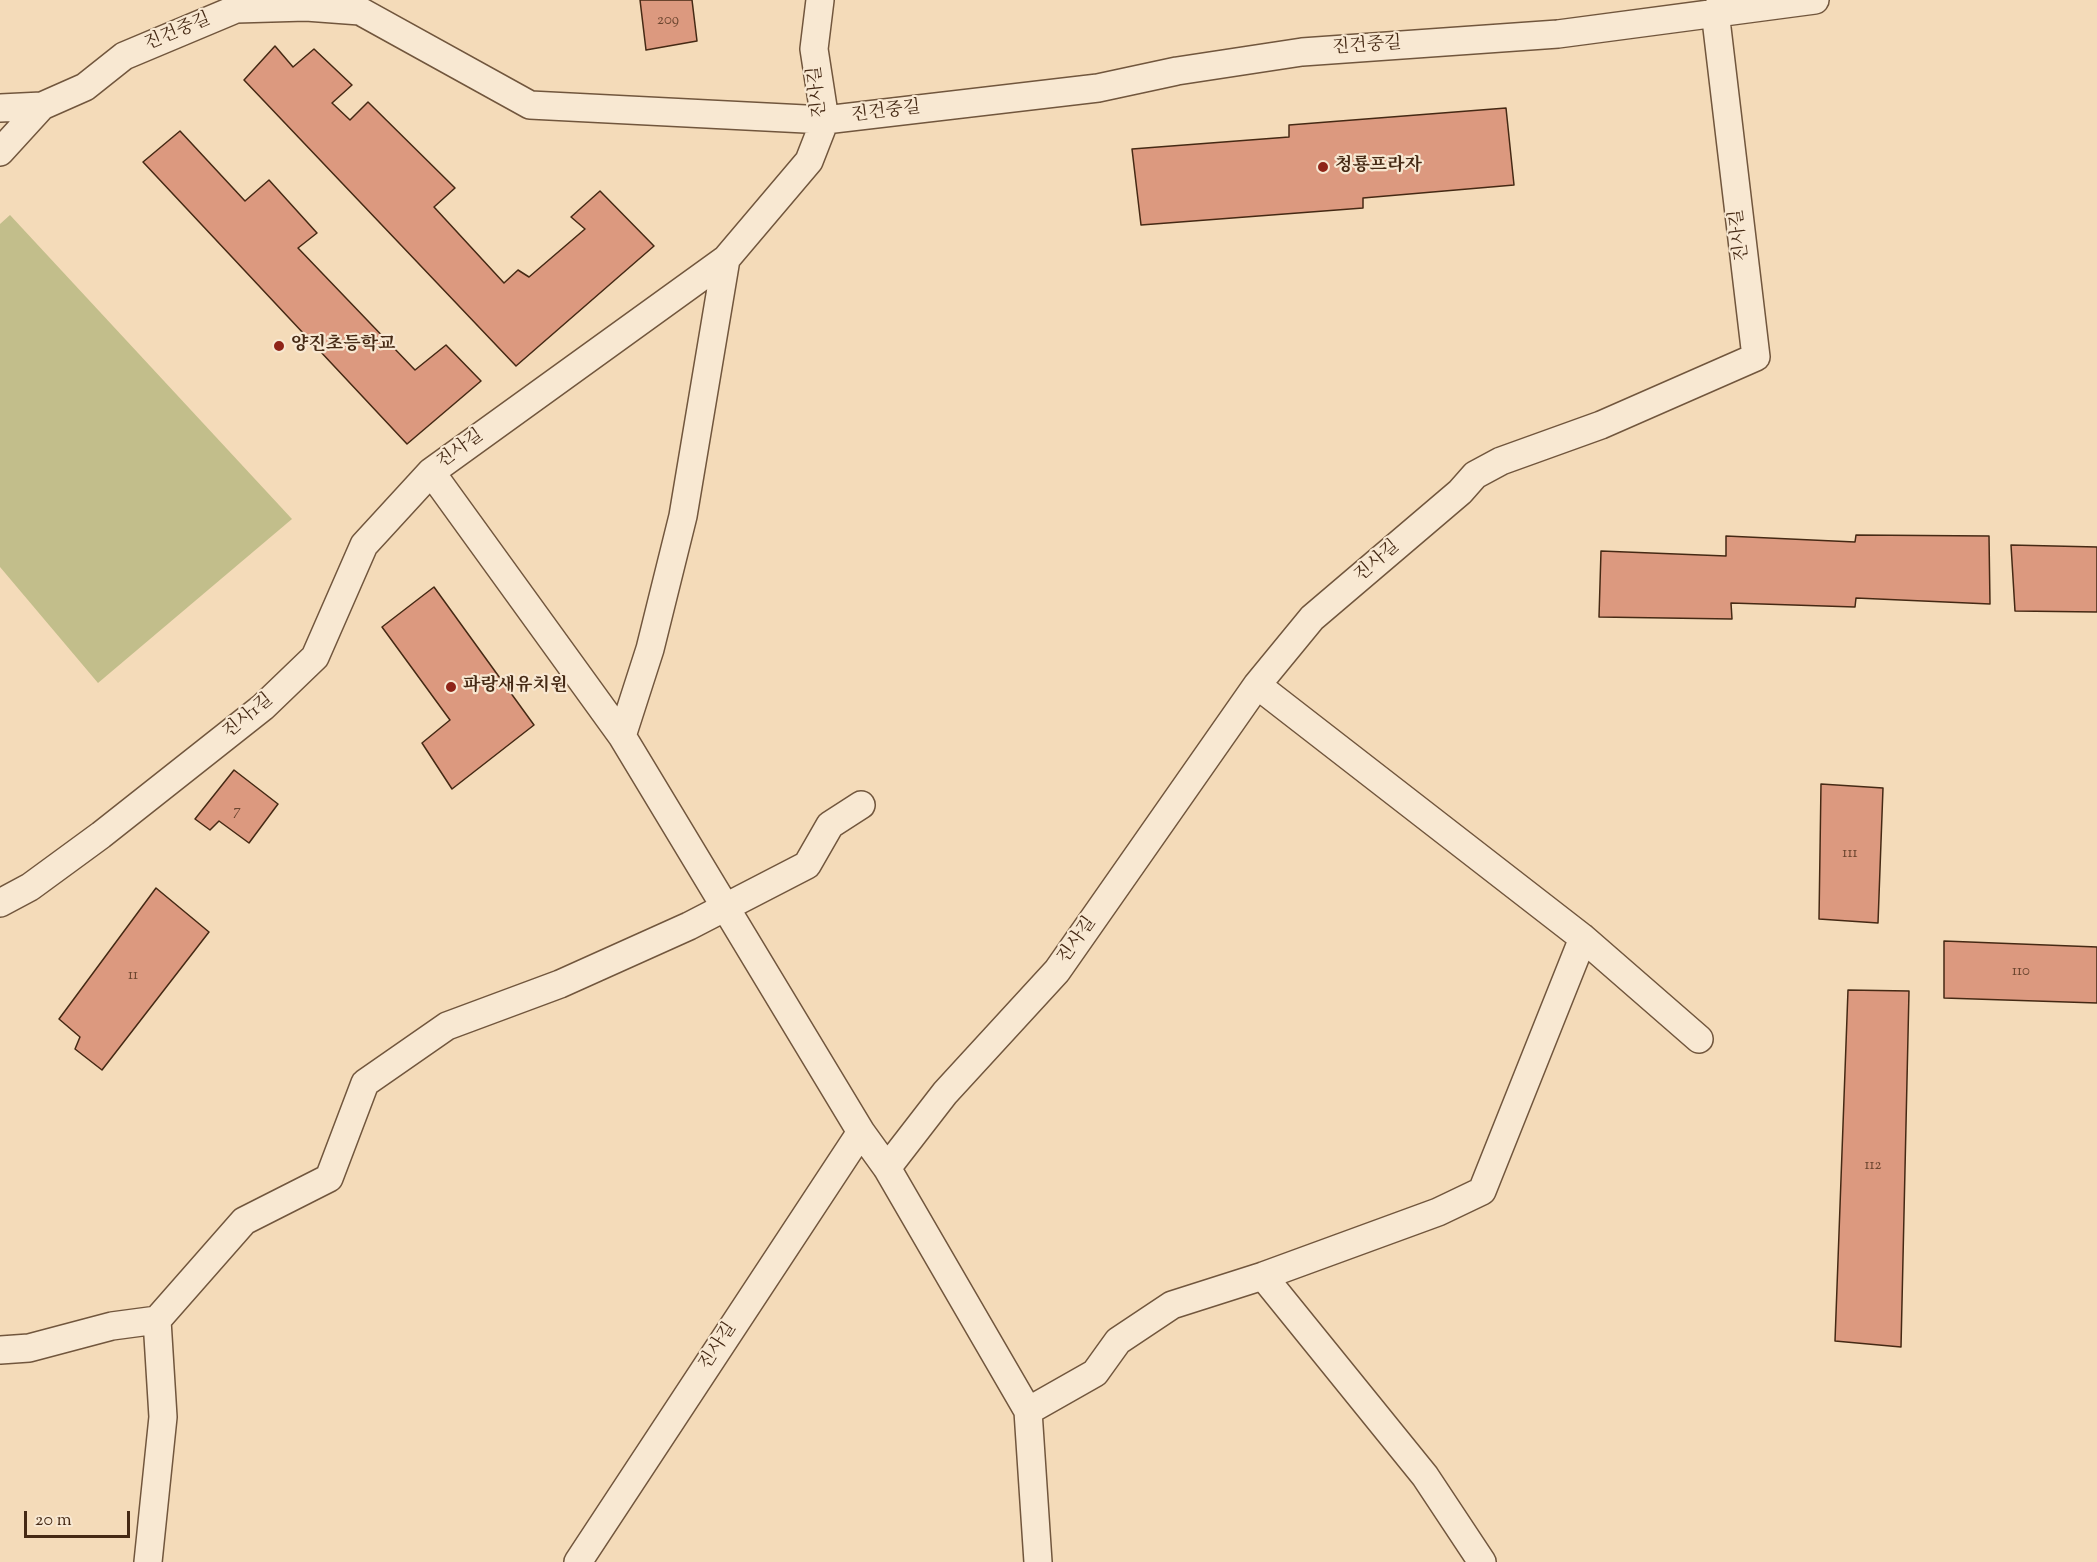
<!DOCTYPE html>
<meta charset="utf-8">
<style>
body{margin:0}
#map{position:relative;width:2097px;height:1562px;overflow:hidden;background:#f4dbb9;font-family:"Sorts Mill Goudy",serif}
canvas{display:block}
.scale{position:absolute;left:24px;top:1511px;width:106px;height:27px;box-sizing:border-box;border:3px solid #452914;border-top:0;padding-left:8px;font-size:18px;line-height:21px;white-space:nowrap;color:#452914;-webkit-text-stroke:4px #f8e8d2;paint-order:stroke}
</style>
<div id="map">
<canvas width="2097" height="1562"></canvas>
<div class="scale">20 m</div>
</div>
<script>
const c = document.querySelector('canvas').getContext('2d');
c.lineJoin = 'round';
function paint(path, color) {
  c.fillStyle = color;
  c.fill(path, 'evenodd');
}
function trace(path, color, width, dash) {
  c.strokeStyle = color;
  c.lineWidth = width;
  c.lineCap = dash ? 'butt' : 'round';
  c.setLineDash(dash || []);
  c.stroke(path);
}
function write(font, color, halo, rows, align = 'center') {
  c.font = font + ' "Sorts Mill Goudy","Noto Serif KR",serif';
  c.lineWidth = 4.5;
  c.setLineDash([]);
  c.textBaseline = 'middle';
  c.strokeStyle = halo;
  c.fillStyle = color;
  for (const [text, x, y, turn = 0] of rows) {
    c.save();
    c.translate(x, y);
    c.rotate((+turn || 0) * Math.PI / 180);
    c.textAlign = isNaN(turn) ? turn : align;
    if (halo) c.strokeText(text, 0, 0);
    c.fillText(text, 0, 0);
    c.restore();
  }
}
paint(new Path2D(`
 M10,215L292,519L98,683L0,567V224Z`), '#c2be8b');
const building = new Path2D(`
 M640,0H692L697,41L646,50Z
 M275,46L293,67L314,49L352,85L332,103L350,120L368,102L455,188L434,207L504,283L518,270L529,277L585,229L571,217L600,191L654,246L516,366L244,80Z
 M1506,108L1514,185L1363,198V208L1141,225L1132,149L1289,137V125Z
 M180,131L245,201L269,180L317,233L298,248L415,370L446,345L481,381L407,444L143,162Z
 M1856,535L1989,536L1990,604L1856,598L1855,607L1731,603L1732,619L1599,617L1601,551L1726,556V536L1855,542Z
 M2011,545L2097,547V612L2015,611Z
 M434,587L534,725L452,789L422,743L450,720L382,627Z
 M234,770L278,804L249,843L219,821L210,830L195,819Z
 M1821,784L1883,788L1878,923L1819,919Z
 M156,888L209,932L102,1070L75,1049L80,1037L59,1019Z
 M1944,941L2097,947V1003L1944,998Z
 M1848,990L1909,991L1901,1347L1835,1341Z`);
paint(building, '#dc997f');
trace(building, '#452914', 1.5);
const minor = new Path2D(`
 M0,108L42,106L85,87L124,56L236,9L306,7L360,11L530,105L825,120L1098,88L1177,71L1302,52L1558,34L1815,0
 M0,152L42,106
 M431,472L622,736L861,1132L578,1562
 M1257,685L1583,938L1699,1039
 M622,736L650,649L683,516L726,259
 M0,903L30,887L101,835L263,707L315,657L364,545L431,472L726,259L809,161L825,120L814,49L820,0
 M861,1132L887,1168L1028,1411L1038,1562
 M887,1168L945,1093L1057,971L1257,685L1312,618L1460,492L1475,475L1501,461L1601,425L1756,357L1715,11
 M1263,1276L1425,1476L1482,1562
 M0,1350L29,1348L112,1326L157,1320
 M1028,1411L1095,1373L1118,1341L1172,1305L1263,1276L1438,1212L1482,1191L1583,938
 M148,1562L163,1417L157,1320L244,1221L329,1178L365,1083L447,1026L560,984L689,926L807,865L830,825L861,805`);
trace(minor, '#71563d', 30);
trace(minor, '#f8e8d2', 27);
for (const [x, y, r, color] of [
 [1323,167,6,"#8f2418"],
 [279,346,6,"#8f2418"],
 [451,687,6,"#8f2418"]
]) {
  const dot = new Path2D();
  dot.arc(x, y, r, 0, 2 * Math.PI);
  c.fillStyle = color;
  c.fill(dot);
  trace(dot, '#f8e8d2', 2);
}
write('15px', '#6b452f', null, [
 ["209",668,21],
 ["7",237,812],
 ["111",1850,854],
 ["110",2021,972],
 ["11",133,976],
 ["112",1873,1166]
]);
write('18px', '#452914', '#f8e8d2', [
 ["진건중길",178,33,-23],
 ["진건중길",1367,47,-4],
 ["진사길",819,92,-96],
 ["진건중길",886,113,-7],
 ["진사길",1741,235,-97],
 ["진사길",461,450,-36],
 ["진사길",1378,562,-41],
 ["진사1길",249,717,-40],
 ["진사길",1078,941,-55],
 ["진사길",719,1347,-57]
]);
write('bold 18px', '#452914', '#f8e8d2', [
 ["청룡프라자",1335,167],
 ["양진초등학교",291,346],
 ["파랑새유치원",463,687]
], 'left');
</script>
